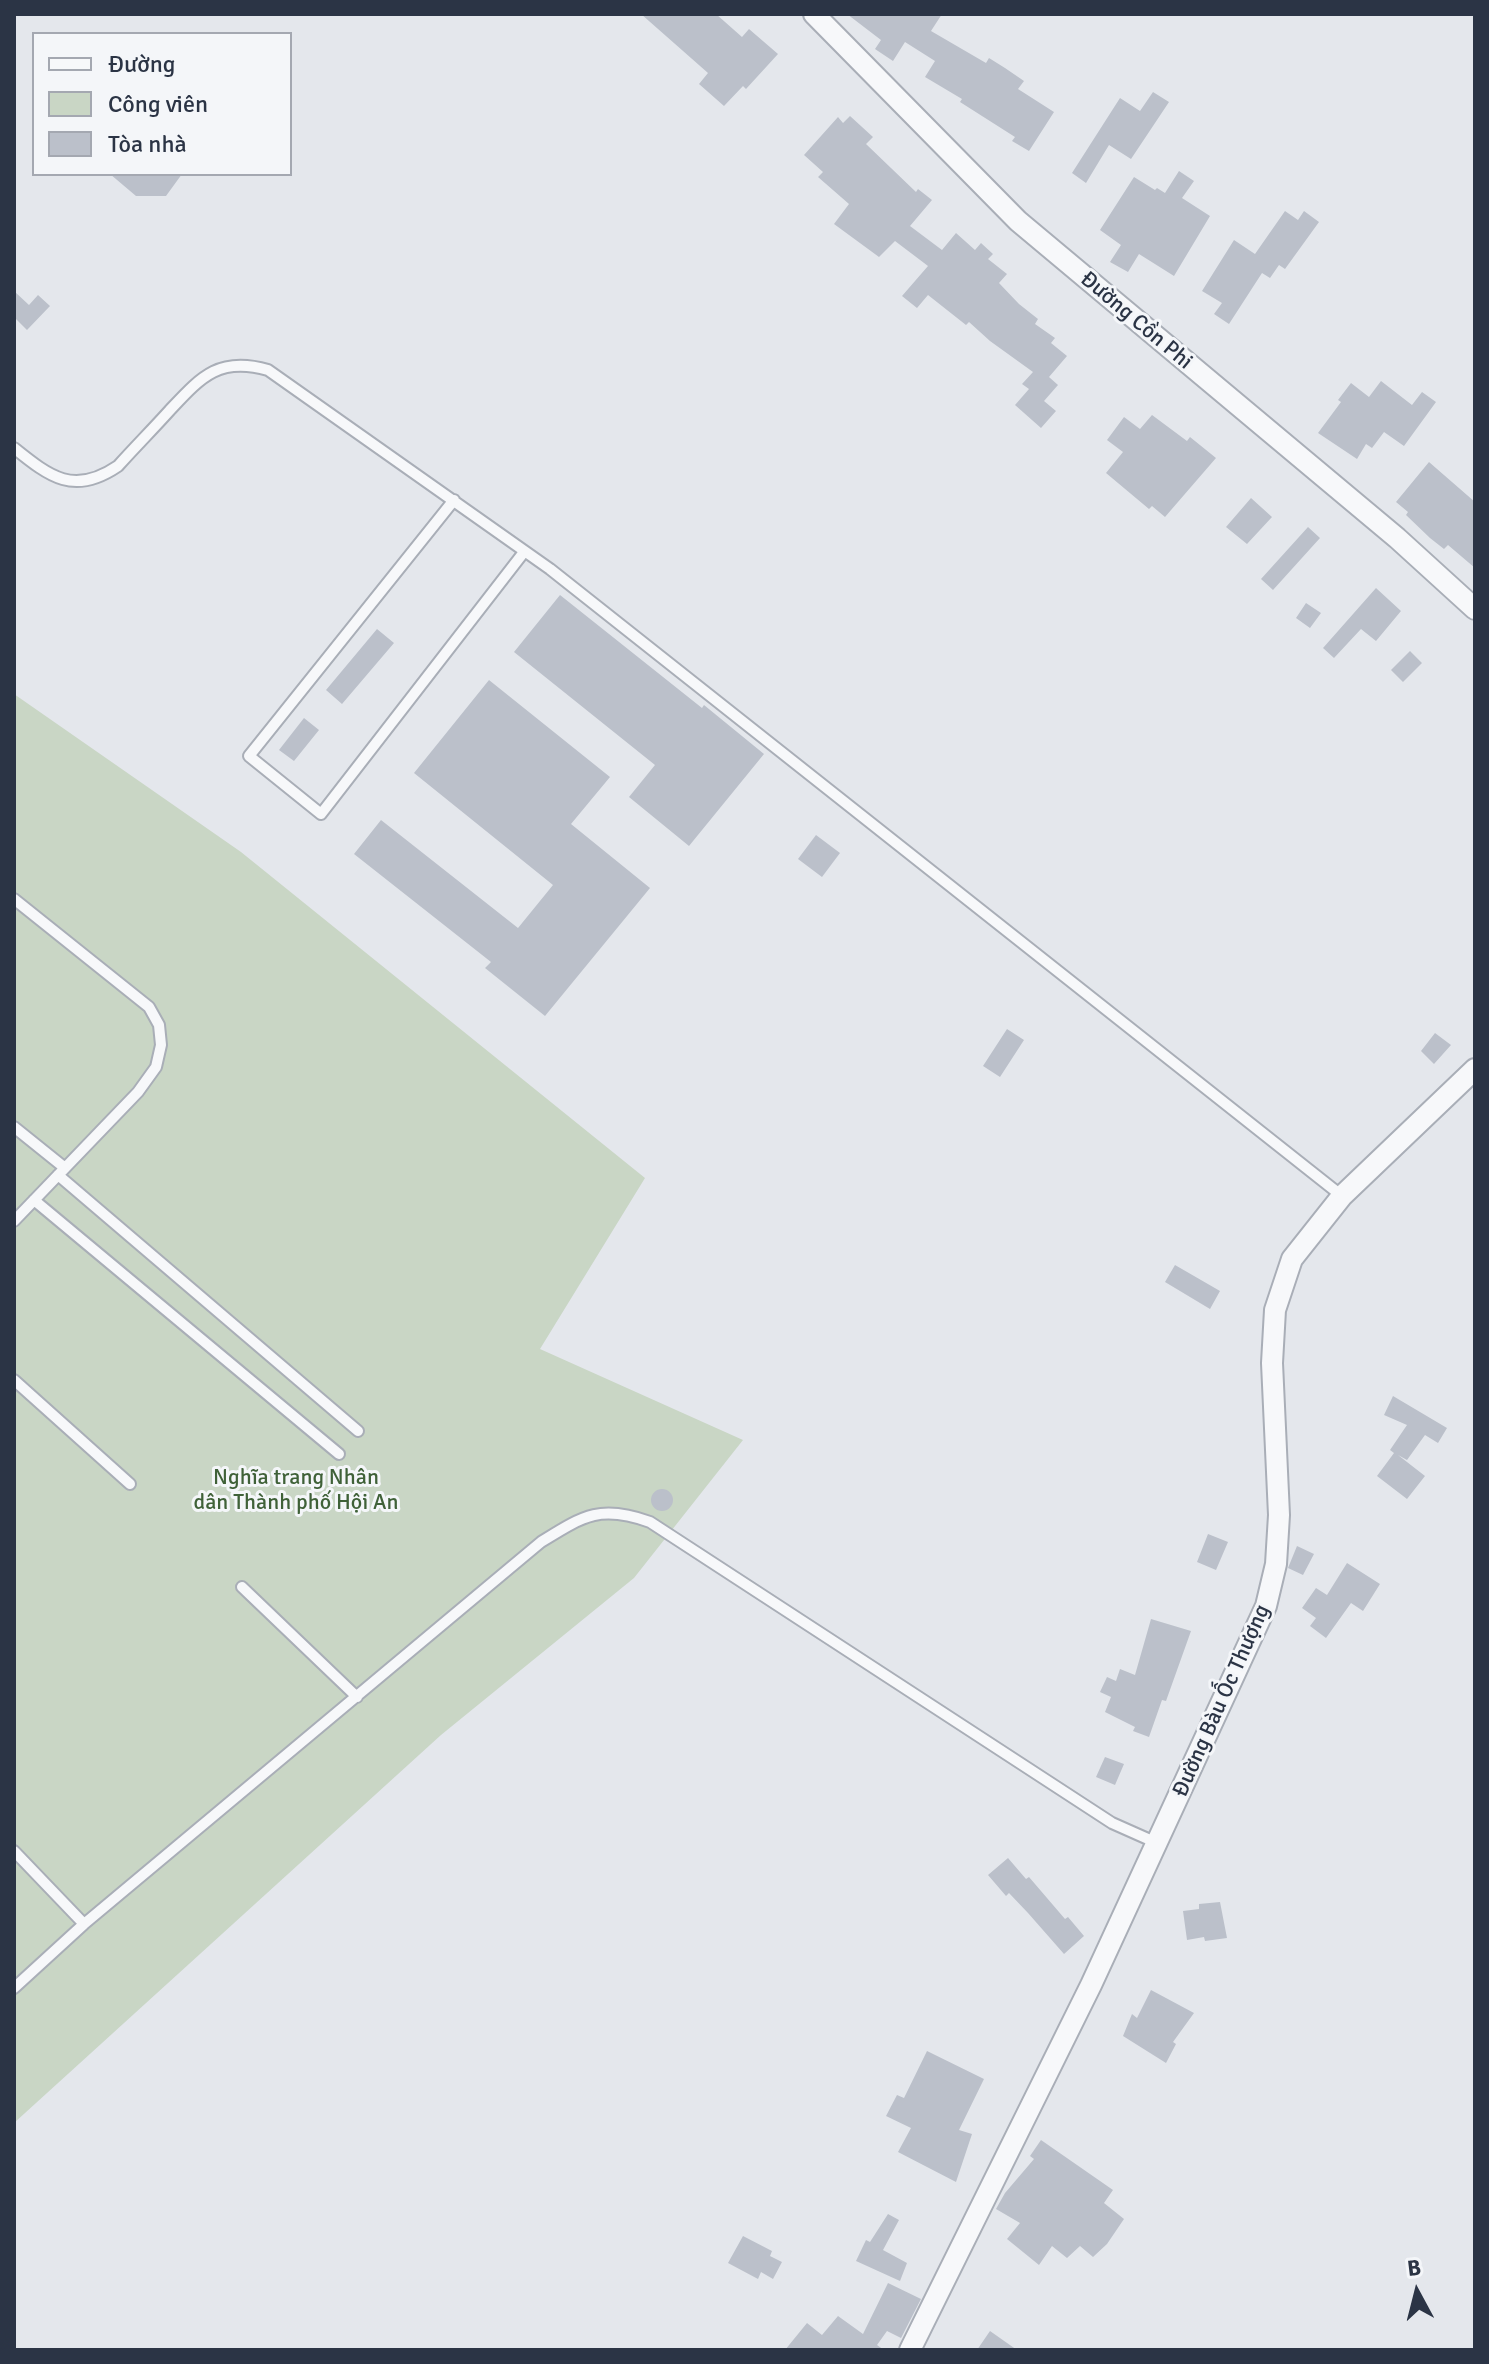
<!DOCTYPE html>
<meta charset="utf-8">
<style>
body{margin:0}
#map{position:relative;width:1489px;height:2364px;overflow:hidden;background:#e4e7ec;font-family:Signika,sans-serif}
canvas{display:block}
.frame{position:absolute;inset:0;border:16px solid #2b3445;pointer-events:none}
.legend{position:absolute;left:32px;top:32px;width:260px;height:144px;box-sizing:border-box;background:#f4f6f9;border:2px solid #a4a8b1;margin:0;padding:10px 14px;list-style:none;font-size:24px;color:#2b3445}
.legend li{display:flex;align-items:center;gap:16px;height:40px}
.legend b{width:40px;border:2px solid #a4a8b1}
.north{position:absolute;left:1377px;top:2252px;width:80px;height:80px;-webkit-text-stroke:6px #f4f6f9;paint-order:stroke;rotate:353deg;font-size:22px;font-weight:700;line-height:32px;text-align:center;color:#2b3445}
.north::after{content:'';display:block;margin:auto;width:28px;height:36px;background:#2b3445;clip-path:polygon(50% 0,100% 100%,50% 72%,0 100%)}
</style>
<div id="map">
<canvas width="1489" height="2364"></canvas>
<div class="frame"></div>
<ul class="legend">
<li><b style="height:10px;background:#f7f8fa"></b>Đường</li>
<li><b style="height:22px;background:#c9d6c5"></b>Công viên</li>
<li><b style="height:22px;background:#bbc0ca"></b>Tòa nhà</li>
</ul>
<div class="north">B</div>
</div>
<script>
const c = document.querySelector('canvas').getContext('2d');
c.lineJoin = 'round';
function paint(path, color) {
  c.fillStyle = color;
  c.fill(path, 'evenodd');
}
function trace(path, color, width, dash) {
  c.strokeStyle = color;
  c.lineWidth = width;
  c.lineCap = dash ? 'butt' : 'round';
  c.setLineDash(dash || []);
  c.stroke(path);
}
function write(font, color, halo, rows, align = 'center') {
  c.font = font + ' Signika,sans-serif';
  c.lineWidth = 6;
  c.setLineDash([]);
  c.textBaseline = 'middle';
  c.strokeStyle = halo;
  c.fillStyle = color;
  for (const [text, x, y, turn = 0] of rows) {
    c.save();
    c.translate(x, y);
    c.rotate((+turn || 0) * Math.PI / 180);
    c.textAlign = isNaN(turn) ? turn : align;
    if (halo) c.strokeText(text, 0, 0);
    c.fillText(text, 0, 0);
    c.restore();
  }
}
paint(new Path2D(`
 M14,694L241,852L645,1178L540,1349L743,1440L634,1578L441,1735L14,2123Z`), '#c9d6c5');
paint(new Path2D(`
 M641,14H716L742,37L749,29L778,54L746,89L743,86L724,106L699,84L708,73Z
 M847,14H942L931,31L986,63L989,58L1005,68L1024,81L1018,89L1054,112L1029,151L1012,141L1015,137L960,102L962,99L925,77L935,61L905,42L893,61L875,49L881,40Z
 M1153,92L1169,102L1131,159L1109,145L1086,183L1072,173L1120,98L1140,111Z
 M850,116L873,137L866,144L916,192L918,189L932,200L910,226L942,250L956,233L975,250L981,243L993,254L988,259L1007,274L999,283L1019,304L1038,319L1035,324L1055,338L1051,343L1067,356L1049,377L1058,385L1044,401L1056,411L1041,428L1015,405L1029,389L1022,384L1033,372L990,341L969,322L966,325L928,295L917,308L902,296L928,266L895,241L879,257L834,224L849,204L818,177L823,172L804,155L838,117L843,123Z
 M1179,171L1194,181L1182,198L1210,216L1174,276L1139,254L1128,272L1110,262L1121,245L1100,230L1134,177L1155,190L1157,188L1165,193Z
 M110,174H182L166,196H136Z
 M1285,211L1298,220L1304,211L1319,222L1285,269L1279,265L1270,278L1262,273L1229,324L1214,314L1222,303L1202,291L1234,240L1255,254Z
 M14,291L29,305L38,295L50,306L27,330L14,317Z
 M1381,381L1412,405L1422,392L1436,402L1404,446L1384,432L1372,448L1366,444L1357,459L1318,433L1341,402L1338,400L1351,383L1369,397Z
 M1152,415L1187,441L1190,437L1216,458L1165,517L1152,506L1149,509L1106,473L1123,452L1107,440L1124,417L1140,429Z
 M1429,462L1475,502V568L1448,545L1444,549L1430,538L1406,515L1408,512L1396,502Z
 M1251,498L1272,517L1247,544L1226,527Z
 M1308,527L1320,538L1273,590L1261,579Z
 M1376,588L1401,611L1376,641L1361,629L1334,658L1323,648Z
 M560,595L702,708L704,705L764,754L689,846L629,797L655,765L514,652Z
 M1306,603L1321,613L1310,628L1296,618Z
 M377,629L394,643L342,704L326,690Z
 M1410,651L1422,663L1403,682L1391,670Z
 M489,680L610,777L571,824L650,888L545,1016L485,968L491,962L354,854L381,820L518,928L553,885L414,773Z
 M304,718L319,730L294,761L279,750Z
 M816,835L840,853L822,877L798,859Z
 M1007,1029L1024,1040L1000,1077L983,1066Z
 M1435,1033L1451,1045L1434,1064L1421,1051Z
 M1175,1265L1220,1291L1210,1309L1165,1282Z
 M1393,1396L1447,1428L1438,1443L1425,1435L1407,1460L1398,1455L1425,1476L1407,1499L1377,1476L1394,1453L1390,1450L1407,1425L1384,1415Z
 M651 1500a11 11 0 1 1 22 0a11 11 0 1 1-22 0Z
 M1208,1534L1228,1542L1216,1570L1197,1562Z
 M1297,1546L1314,1554L1303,1575L1288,1568Z
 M1347,1563L1380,1584L1363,1611L1351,1603L1326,1638L1310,1626L1316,1618L1302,1608L1316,1588L1327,1595Z
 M1151,1619L1191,1631L1166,1701L1162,1700L1149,1737L1133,1731L1135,1727L1105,1712L1111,1697L1100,1692L1107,1677L1116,1681L1120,1669L1135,1675Z
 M1105,1757L1124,1764L1115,1785L1096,1777Z
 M1008,1858L1026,1879L1029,1877L1065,1919L1068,1917L1084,1936L1064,1954L1028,1913L1009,1893L1006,1896L988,1875Z
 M1220,1902L1227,1938L1205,1941L1204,1937L1187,1940L1183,1911L1199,1909V1904Z
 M1151,1990L1194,2013L1173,2042L1176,2044L1166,2063L1123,2036L1132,2014L1137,2018Z
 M927,2051L984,2079L959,2130L972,2134L956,2182L898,2152L911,2128L886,2116L897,2095L904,2098Z
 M1041,2140L1113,2190L1104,2203L1124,2219L1107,2244L1093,2257L1080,2246L1067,2258L1052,2246L1039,2265L1007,2239L1020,2223L996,2209L1005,2193L1034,2159L1030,2156Z
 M888,2214L899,2220L883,2250L907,2263L900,2281L856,2261L866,2240L870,2242Z
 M743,2236L772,2251L770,2256L782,2262L773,2279L761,2272L758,2279L728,2263Z
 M888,2283L921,2299L901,2338L887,2331L877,2345L884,2350H785L807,2323L822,2335L838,2316L863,2334Z
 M990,2331L1017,2350H977Z`), '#bbc0ca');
const service = new Path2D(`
 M14,448C50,477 74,496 118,466C135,447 153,429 170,410C201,377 219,356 268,370L550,569L1342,1196
 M454,500L249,756L321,814L524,552
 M14,899L149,1007L159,1025L161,1045L156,1067L138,1092L14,1221
 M14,1127L65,1168
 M58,1175L358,1431
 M34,1200L339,1454
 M14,1380L130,1484
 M242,1587L357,1697
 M14,1851L84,1924
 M14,1988L84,1924L541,1542C583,1516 600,1504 650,1522L1112,1823L1157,1843`);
const minor = new Path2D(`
 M814,14L1018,221L1397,538L1475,609
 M910,2350L1091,1985L1266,1606L1276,1564L1279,1515L1272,1363L1275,1310L1292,1259L1342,1196L1475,1069`);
trace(service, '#a9aeb7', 14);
trace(minor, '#a9aeb7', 24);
trace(service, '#f7f8fa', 10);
trace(minor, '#f7f8fa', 20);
write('22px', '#2b3445', '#f4f6f9', [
 ["Đường Cồn Phi",1136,321,40],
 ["Đường Bàu Ốc Thượng",1222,1701,-66]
]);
write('22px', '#3f6138', '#f4f6f9', [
 ["Nghĩa trang Nhân",296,1478],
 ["dân Thành phố Hội An",296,1503]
]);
</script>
